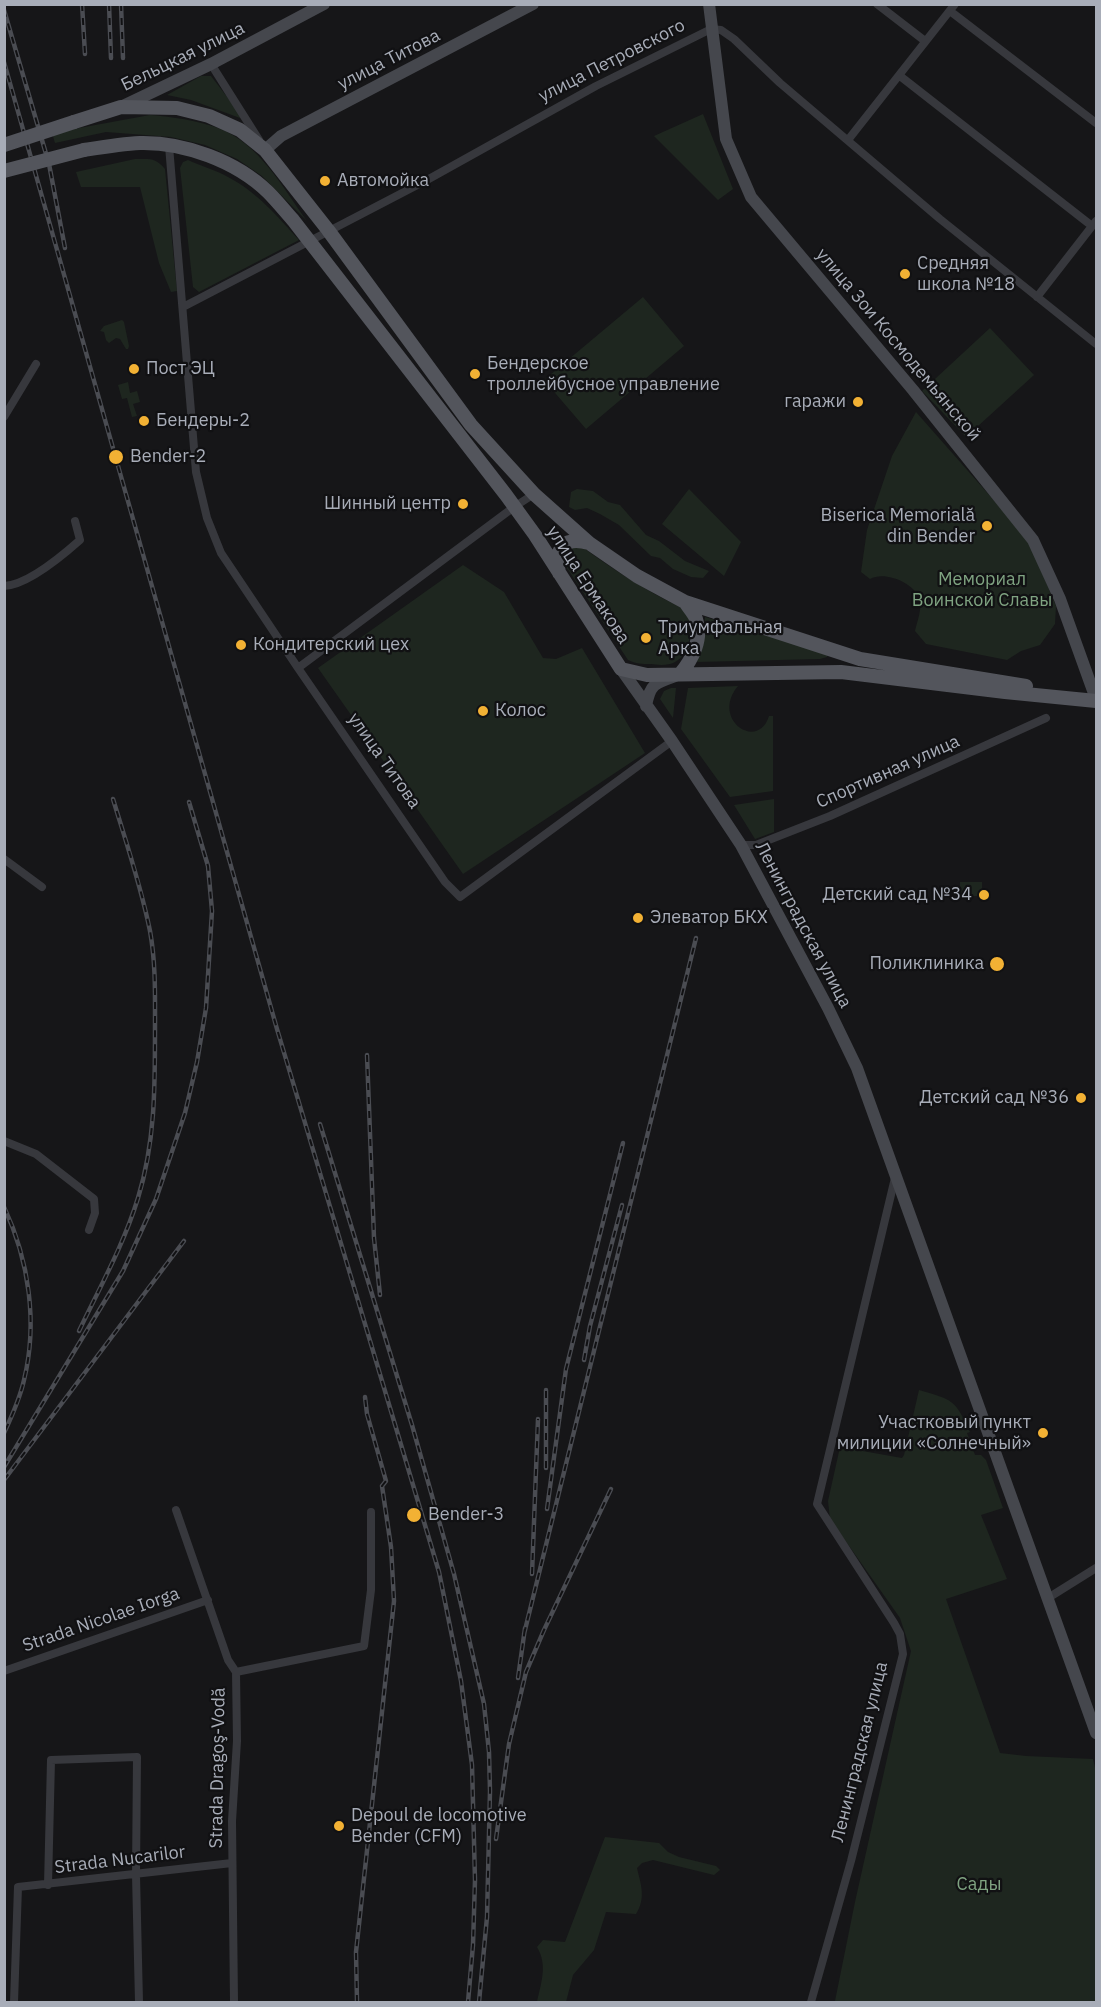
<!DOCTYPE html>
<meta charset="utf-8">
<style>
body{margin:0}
#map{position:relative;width:1101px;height:2007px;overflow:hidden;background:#161618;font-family:"IBM Plex Sans",sans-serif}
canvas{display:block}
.frame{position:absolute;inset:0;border:6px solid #a8adb8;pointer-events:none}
</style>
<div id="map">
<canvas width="1101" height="2007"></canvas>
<div class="frame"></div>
</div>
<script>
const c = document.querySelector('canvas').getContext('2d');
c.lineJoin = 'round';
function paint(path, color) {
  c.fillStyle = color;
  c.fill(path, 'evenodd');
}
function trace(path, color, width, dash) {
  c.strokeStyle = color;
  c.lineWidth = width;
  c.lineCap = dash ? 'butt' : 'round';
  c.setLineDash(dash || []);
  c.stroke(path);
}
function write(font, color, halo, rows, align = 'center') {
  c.font = font + ' "IBM Plex Sans",sans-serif';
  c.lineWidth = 4.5;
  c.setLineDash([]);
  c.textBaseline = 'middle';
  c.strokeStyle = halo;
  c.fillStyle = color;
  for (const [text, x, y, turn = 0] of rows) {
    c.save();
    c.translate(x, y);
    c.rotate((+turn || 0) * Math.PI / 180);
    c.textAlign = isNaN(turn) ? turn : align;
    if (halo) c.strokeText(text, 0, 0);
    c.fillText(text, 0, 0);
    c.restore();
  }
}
paint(new Path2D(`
 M201,76H211L241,115L240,118L191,100L167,95Z
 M703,114L733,189L718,200L654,136Z
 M150,115C173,117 196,120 218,128C259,143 283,188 307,221L262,176L237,159L205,145L171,137L106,132L55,143L52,133Z
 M135,159C150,159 155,157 165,169L177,291L171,292L159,263L140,187H81L76,172Z
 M188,160C201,166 216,170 228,177C257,192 277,216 299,240L199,292L193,287L181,177L180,168L183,162Z
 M643,297L684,346L586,429L544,380Z
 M122,320L124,322L129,346L128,349H126L120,339L116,338L109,343L106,340L104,332L100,331L104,326Z
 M990,328L1034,375L966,437L922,391Z
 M128,382L130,393L137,391L140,402L133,404L137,416L132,417L127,398L122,399L118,385Z
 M916,412L1028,539L1056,606L1055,624L1040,645L1021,651L1007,660L926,644L915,631C917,622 923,607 919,598C913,582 884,571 870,579L861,572L867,530L892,456Z
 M577,489L593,491L608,502L620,505L646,535L659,541L685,561L709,571L703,578L691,577L673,569L660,558L651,556L619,525L600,514L587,508L575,510L569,507L571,492Z
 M689,489L741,542L724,576L662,524Z
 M581,546C615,571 648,592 686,610C692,626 693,653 675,662C668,666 658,665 651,664C642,664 636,664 628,660L565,565V554L572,548Z
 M463,565L504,592L543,658L556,659L582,648L645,753L463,874L318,668Z
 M705,617L821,651L828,655L827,657L820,659L696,662L704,638Z
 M738,686C710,719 758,752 769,716H773V791L730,797L681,729L688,688Z
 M671,688H676L673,718L660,699L664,691Z
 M774,799V832L755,839L734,805Z
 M960,882H982V896H960Z
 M919,1390C953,1400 955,1399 970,1432L967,1433L975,1455H981L986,1460L1003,1508L981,1515L1007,1579L946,1599L1000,1753L1026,1756L1093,1759L1096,1772V2002L835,2001L855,1902L911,1651L900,1618L830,1519L828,1501L840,1447L902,1458L904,1455Z
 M605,1837L659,1843L668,1852L679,1857L716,1866L720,1870L714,1875L653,1860L642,1863L637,1868C641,1885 646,1898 636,1914L606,1912L594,1950L573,1975L566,2002H537C541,1983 548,1965 537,1947L543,1940L565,1942Z`), '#1e261f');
trace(new Path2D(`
 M877,4L925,41
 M950,11L1096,123
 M211,64L259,140
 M900,76L1092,226
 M848,140L955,4
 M169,146L196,472L207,518L221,553L298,668
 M1037,297L1096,221
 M183,307L427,180L596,86L711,29L721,30L734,39L780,83L940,219L1096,344
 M4,417L36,364
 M534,494L514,507L298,668L445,882L460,897L672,741
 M4,586C28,585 62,556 80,540L75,521
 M741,845H756L830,816L1046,718
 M4,859L42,887
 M4,1141L36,1154L94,1199L95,1213L89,1230
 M176,1510L228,1660L236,1672L237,1741L232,1821L234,2002
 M1048,1598L1096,1568
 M4,1671L208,1600
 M236,1672L364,1646L371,1590V1512
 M48,1885L51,1760L137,1757L136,1875L139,2002
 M14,2002L18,1887L232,1863
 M811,2002L851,1861L903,1654L900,1634L894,1623L817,1504L895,1178`), '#37383d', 8);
trace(new Path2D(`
 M709,4L726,139L751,197L913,390L1033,540L1060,599L1096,699
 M121,107L211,64L324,4
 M265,150L281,136L533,4
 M621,669L672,741L741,845L828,1008L857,1068L1096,1733
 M646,706C650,684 655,683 675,676`), '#45474d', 12);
trace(new Path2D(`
 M74,122L121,107L177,108L209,116L240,130L265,150L328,230L471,425L534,494L589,543L637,576L685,602L860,659L1026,686
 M84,150C103,147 121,144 140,143C184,142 236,161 268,192C277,201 285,211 293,220L506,495L535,535L621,669L647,675L841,672L1005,692L1096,701
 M559,573C554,548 564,536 589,543
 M680,674C692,660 703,639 696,619C694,613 688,607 685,602`), '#53555c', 14);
const rail = new Path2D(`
 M82,4L85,54
 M109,4L111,58
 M121,4L123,58
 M4,10L49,164L65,248
 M4,62L277,1029L439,1572L461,1681L472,1765L475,1880L473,1945L468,2002
 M367,1055L374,1238L380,1295
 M320,1124L412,1425L454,1574L484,1704L489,1752L490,1791L487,1917L479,2002
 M4,1207C29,1260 38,1323 24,1380C20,1398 12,1416 4,1433
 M79,1331C100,1287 124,1244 138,1198C155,1143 155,1088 155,1031C155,997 156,964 150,931C141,886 126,842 113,799
 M584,1360L590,1326L622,1205
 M4,1467L123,1271L156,1199L185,1113L197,1062L206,1008L212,911L208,866L189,802
 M546,1468V1390
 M4,1480L184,1241
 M547,1509L566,1369L623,1143
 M532,1574L538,1419
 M524,1634L696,938
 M518,1678L525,1628
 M496,1839L509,1744L526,1672L544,1630L611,1489
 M357,2002L356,1952L394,1601L391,1547L382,1486L386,1481L367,1414L365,1397`);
trace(rail, '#4a4c52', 4.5);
trace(rail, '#111113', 2, [7]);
trace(new Path2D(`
 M4,145L74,122
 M4,171L84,150`), '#53555c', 14);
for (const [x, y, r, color] of [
 [325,181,6,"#f2b134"],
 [905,274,6,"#f2b134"],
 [134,369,6,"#f2b134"],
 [475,374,6,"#f2b134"],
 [858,402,6,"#f2b134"],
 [144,421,6,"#f2b134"],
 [116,457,8,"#f2b134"],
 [463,504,6,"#f2b134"],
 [987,526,6,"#f2b134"],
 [646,638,6,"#f2b134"],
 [241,645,6,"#f2b134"],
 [483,711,6,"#f2b134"],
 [984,895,6,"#f2b134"],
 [638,918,6,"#f2b134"],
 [997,964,8,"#f2b134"],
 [1081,1098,6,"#f2b134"],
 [1043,1433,6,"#f2b134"],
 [414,1515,8,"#f2b134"],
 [339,1826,6,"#f2b134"]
]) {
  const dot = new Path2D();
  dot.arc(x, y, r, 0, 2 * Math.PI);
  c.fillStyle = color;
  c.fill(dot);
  trace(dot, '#111113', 2);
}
write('18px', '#a8adb8', '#111113', [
 ["Бельцкая улица",183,57,-26],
 ["улица Титова",389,60,-27],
 ["улица Петровского",612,61,-27],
 ["улица Зои Космодемьянской",898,345,50],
 ["улица Ермакова",588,585,57],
 ["улица Титова",384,761,55],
 ["Спортивная улица",888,772,-24],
 ["Ленинградская улица",803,925,62],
 ["Strada Nicolae Iorga",101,1620,-19],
 ["Ленинградская улица",860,1752,-76],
 ["Strada Dragoş-Vodă",218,1768,-89],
 ["Strada Nucarilor",120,1860,-7]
]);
write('18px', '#a8adb8', '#111113', [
 ["Автомойка",337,181],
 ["Средняя",917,264],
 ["школа №18",917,285],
 ["Бендерское",487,364],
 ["троллейбусное управление",487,385],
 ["Пост ЭЦ",146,369],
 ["гаражи",846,402,"right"],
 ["Бендеры-2",156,421],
 ["Bender-2",130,457],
 ["Шинный центр",451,504,"right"],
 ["Biserica Memorială",975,516,"right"],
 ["din Bender",975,537,"right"],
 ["Триумфальная",658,628],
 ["Арка",658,649],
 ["Кондитерский цех",253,645],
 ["Колос",495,711],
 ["Детский сад №34",972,895,"right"],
 ["Элеватор БКХ",650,918],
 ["Поликлиника",984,964,"right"],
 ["Детский сад №36",1069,1098,"right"],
 ["Участковый пункт",1031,1423,"right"],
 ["милиции «Солнечный»",1031,1444,"right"],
 ["Bender-3",428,1515],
 ["Depoul de locomotive",351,1816],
 ["Bender (CFM)",351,1837]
], 'left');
write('18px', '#7fa381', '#111113', [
 ["Мемориал",982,580],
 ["Воинской Славы",982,601],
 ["Сады",979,1885]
]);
</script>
